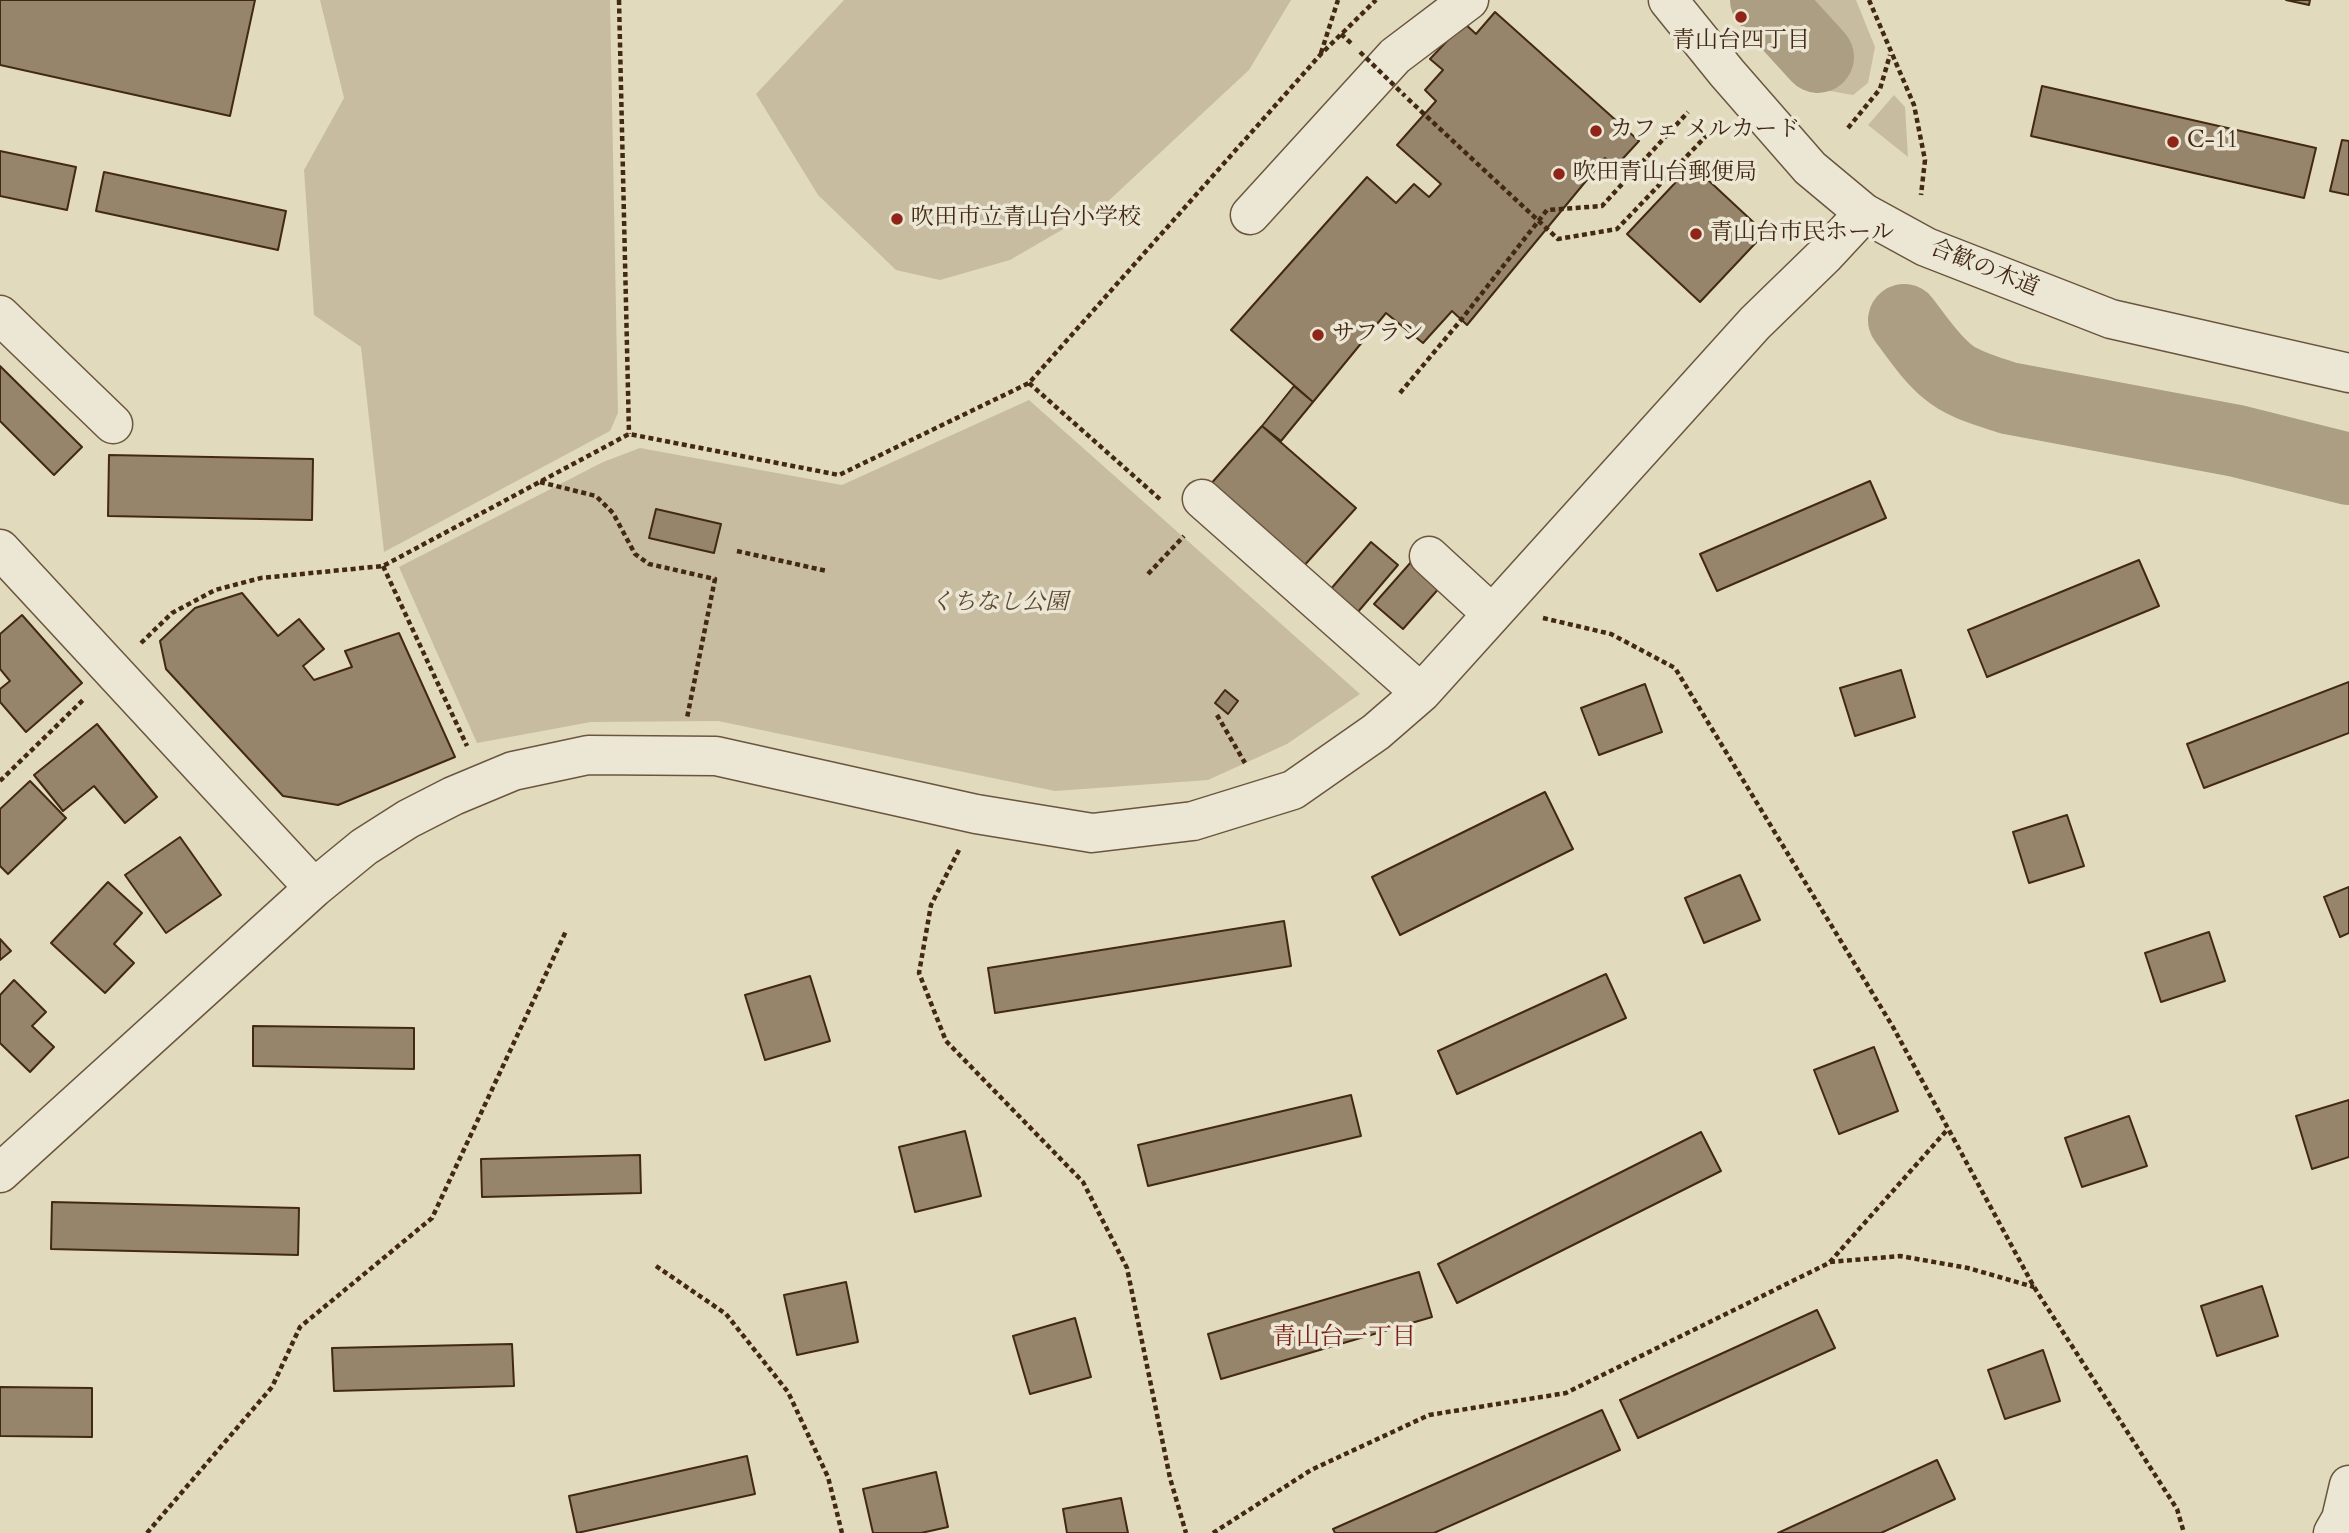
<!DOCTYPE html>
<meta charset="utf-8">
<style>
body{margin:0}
canvas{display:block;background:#e2dabd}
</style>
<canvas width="2349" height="1533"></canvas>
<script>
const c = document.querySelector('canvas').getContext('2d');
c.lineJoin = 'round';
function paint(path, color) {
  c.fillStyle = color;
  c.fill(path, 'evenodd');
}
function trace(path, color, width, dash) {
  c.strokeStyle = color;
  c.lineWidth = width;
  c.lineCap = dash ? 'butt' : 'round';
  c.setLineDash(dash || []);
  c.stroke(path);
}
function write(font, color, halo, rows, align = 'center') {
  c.font = font + ' Cardo,"Noto Serif JP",serif';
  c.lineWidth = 7;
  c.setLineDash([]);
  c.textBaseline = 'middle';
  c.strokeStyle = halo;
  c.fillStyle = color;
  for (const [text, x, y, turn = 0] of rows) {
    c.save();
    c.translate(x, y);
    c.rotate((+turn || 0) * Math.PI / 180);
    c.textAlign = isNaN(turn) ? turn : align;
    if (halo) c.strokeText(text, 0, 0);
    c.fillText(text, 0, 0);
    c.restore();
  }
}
paint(new Path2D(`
 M320,0H610L618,413L610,431L384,552L361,347L314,315L304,170L344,98Z
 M844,0H1291L1249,70L1103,206L1010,260L940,280L896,270L818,195L756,94Z
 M1745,0H1856L1875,47L1868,83L1853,95L1824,90Z
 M1894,95L1905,107L1908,157L1868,125Z
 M1029,400L1360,694L1287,744L1208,780L1055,791L718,721L591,722L477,743L399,567L603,462L640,448L842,485Z`), '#c7bca0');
trace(new Path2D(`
 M1766,0L1818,57
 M1904,320C1917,337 1930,357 1947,371C1963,385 1988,391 2008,398L2237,441L2349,469`), '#ac9e83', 72);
const building = new Path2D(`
 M0,0H255L230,116L0,65Z
 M2286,0H2310L2309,5Z
 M1495,12L1639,141L1615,167L1605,158L1467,325L1452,311L1423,343L1386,313L1313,402L1231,330L1367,177L1396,203L1414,184L1429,197L1441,184L1397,145L1436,101L1425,90L1443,70L1430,59L1464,23L1476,34Z
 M2042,86L2316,148L2304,198L2031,136Z
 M2342,140L2349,141V195L2330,191Z
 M0,151L76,167L67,210L0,196Z
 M1692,165L1765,233L1700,302L1627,234Z
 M104,172L286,211L278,250L96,211Z
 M0,366L82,447L54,475L0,421Z
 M1294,386L1313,402L1281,441L1262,426Z
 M1262,426L1356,508L1302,568L1209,486Z
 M109,455L313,459L312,520L108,516Z
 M1870,481L1886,518L1717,591L1700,554Z
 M656,509L721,524L714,553L649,538Z
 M1371,542L1398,565L1357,613L1330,590Z
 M2139,560L2159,606L1987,677L1968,630Z
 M1412,561L1441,586L1403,629L1374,604Z
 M242,593L278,636L299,619L324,649L303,666L314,680L352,667L345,651L399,633L455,757L338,805L283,796L166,669L160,641L195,608Z
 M22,615L82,683L26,732L0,702V689L10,681L0,669V634Z
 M1901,670L1915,717L1855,736L1840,688Z
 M2349,682V733L2204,788L2187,744Z
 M1645,684L1662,732L1599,755L1581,708Z
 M1225,690L1238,701L1228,714L1215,703Z
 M97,724L157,797L125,823L94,786L63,811L34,775Z
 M30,781L66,818L8,874L0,866V809Z
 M1545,792L1573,849L1400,935L1372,877Z
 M2067,815L2084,866L2029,883L2013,832Z
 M180,837L221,895L166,933L125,875Z
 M1740,875L1760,920L1704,943L1685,898Z
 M108,882L142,913L114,944L134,963L105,993L51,943Z
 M2349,887V933L2340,937L2324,897Z
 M1284,921L1291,966L995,1013L988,968Z
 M2209,932L2225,981L2161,1002L2145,953Z
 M0,939L11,951L0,960Z
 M1606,974L1626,1018L1457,1094L1438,1051Z
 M810,976L830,1041L765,1060L745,995Z
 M14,980L46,1012L32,1026L54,1047L30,1072L0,1043V995Z
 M253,1026L414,1028V1069L253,1066Z
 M1874,1047L1898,1111L1839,1134L1814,1070Z
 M1351,1095L1361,1136L1148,1186L1138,1145Z
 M2349,1100V1157L2312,1169L2296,1116Z
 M2129,1116L2147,1166L2082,1187L2065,1138Z
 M965,1131L981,1196L915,1212L899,1147Z
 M1701,1132L1721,1171L1457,1303L1438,1264Z
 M640,1155L641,1193L482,1197L481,1159Z
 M52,1202L299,1208L298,1255L51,1249Z
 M1419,1272L1432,1317L1221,1379L1208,1334Z
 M846,1282L858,1342L797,1355L784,1295Z
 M2262,1286L2278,1336L2217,1356L2201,1306Z
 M1817,1310L1835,1348L1638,1438L1620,1400Z
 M1075,1318L1091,1377L1030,1394L1013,1336Z
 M512,1344L514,1386L334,1391L332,1348Z
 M2043,1350L2060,1401L2005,1419L1988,1370Z
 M0,1387L92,1388V1437L0,1436Z
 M1602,1410L1620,1450L1434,1533H1335L1333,1529Z
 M747,1456L755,1494L577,1533L569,1496Z
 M1937,1460L1955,1499L1881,1533H1778Z
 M936,1472L948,1527L921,1533H873L863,1489Z
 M1121,1498L1128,1533H1067L1063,1509Z`);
paint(building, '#96856b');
trace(building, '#432913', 2);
const minor = new Path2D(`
 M1668,0L1727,73L1810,168L1864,213L1926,247L2111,319L2349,373
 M1250,215L1395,56L1469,0
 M0,315L113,424
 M1202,499L1421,693
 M0,549L314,888
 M1429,556L1491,613
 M0,1173L314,888L364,847L408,819L453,796L513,771L588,755L716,756L976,814L1092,833L1193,821L1293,790L1376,732L1421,693L1755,323L1825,255L1864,213
 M2333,1533L2341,1519L2349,1485`);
trace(minor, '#6b553e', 41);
trace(new Path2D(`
 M619,0L629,434
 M1869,0L1914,105L1925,160L1921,195
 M1341,34L1353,45
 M1321,53L1338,0
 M1408,99L1558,239L1617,229L1708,134
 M1848,128L1880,89L1890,55
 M1029,383L1162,501
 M1400,393L1461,320L1547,210L1602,206L1688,112
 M540,482L596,496L613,513L635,554L649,564L715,579L687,718
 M737,551L827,571
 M383,566L467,746
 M1148,574L1184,536
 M1543,618L1611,634L1675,668L1893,1027L2034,1287L2177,1509L2184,1533
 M141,643L172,613L215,590L261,578L383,566L629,434L839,475L1029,383L1321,54L1376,0
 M1217,715L1245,763
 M0,781L85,698
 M959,850L931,905L919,973L946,1041L1083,1182L1127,1268L1170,1478L1186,1533
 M1830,1262L1900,1256L1968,1268L2034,1287
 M656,1266L726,1314L788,1392L828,1477L842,1533
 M147,1533L272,1387L300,1327L432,1218L566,931
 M1213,1533L1311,1470L1429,1415L1566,1393L1829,1263L1947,1130`), '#432913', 4.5, [5, 3.5]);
trace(minor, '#ece7d4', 38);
trace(new Path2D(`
 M1360,52L1405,96`), '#432913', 4.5, [5, 3.5]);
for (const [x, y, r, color] of [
 [1741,17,7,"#8f2418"],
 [1596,131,7,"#8f2418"],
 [2173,142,7,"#8f2418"],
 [1559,174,7,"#8f2418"],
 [897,219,7,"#8f2418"],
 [1696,234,7,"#8f2418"],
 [1318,335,7,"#8f2418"]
]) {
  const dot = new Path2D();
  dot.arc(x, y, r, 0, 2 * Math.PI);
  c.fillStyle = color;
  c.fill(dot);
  trace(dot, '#ece7d4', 2.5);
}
write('23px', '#432913', '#ece7d4', [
 ["青山台四丁目",1741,42,"center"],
 ["カフェ メルカード",1610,131],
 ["C-11",2187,142],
 ["吹田青山台郵便局",1573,174],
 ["吹田市立青山台小学校",911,219],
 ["青山台市民ホール",1710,234],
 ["サフラン",1332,335]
], 'left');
write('23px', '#432913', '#ece7d4', [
 ["合歓の木道",1984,269,22]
]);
write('italic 23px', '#5d462f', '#ece7d4', [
 ["くちなし公園",999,604]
]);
write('24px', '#7a1f14', '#ece7d4', [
 ["青山台一丁目",1344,1338]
]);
</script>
